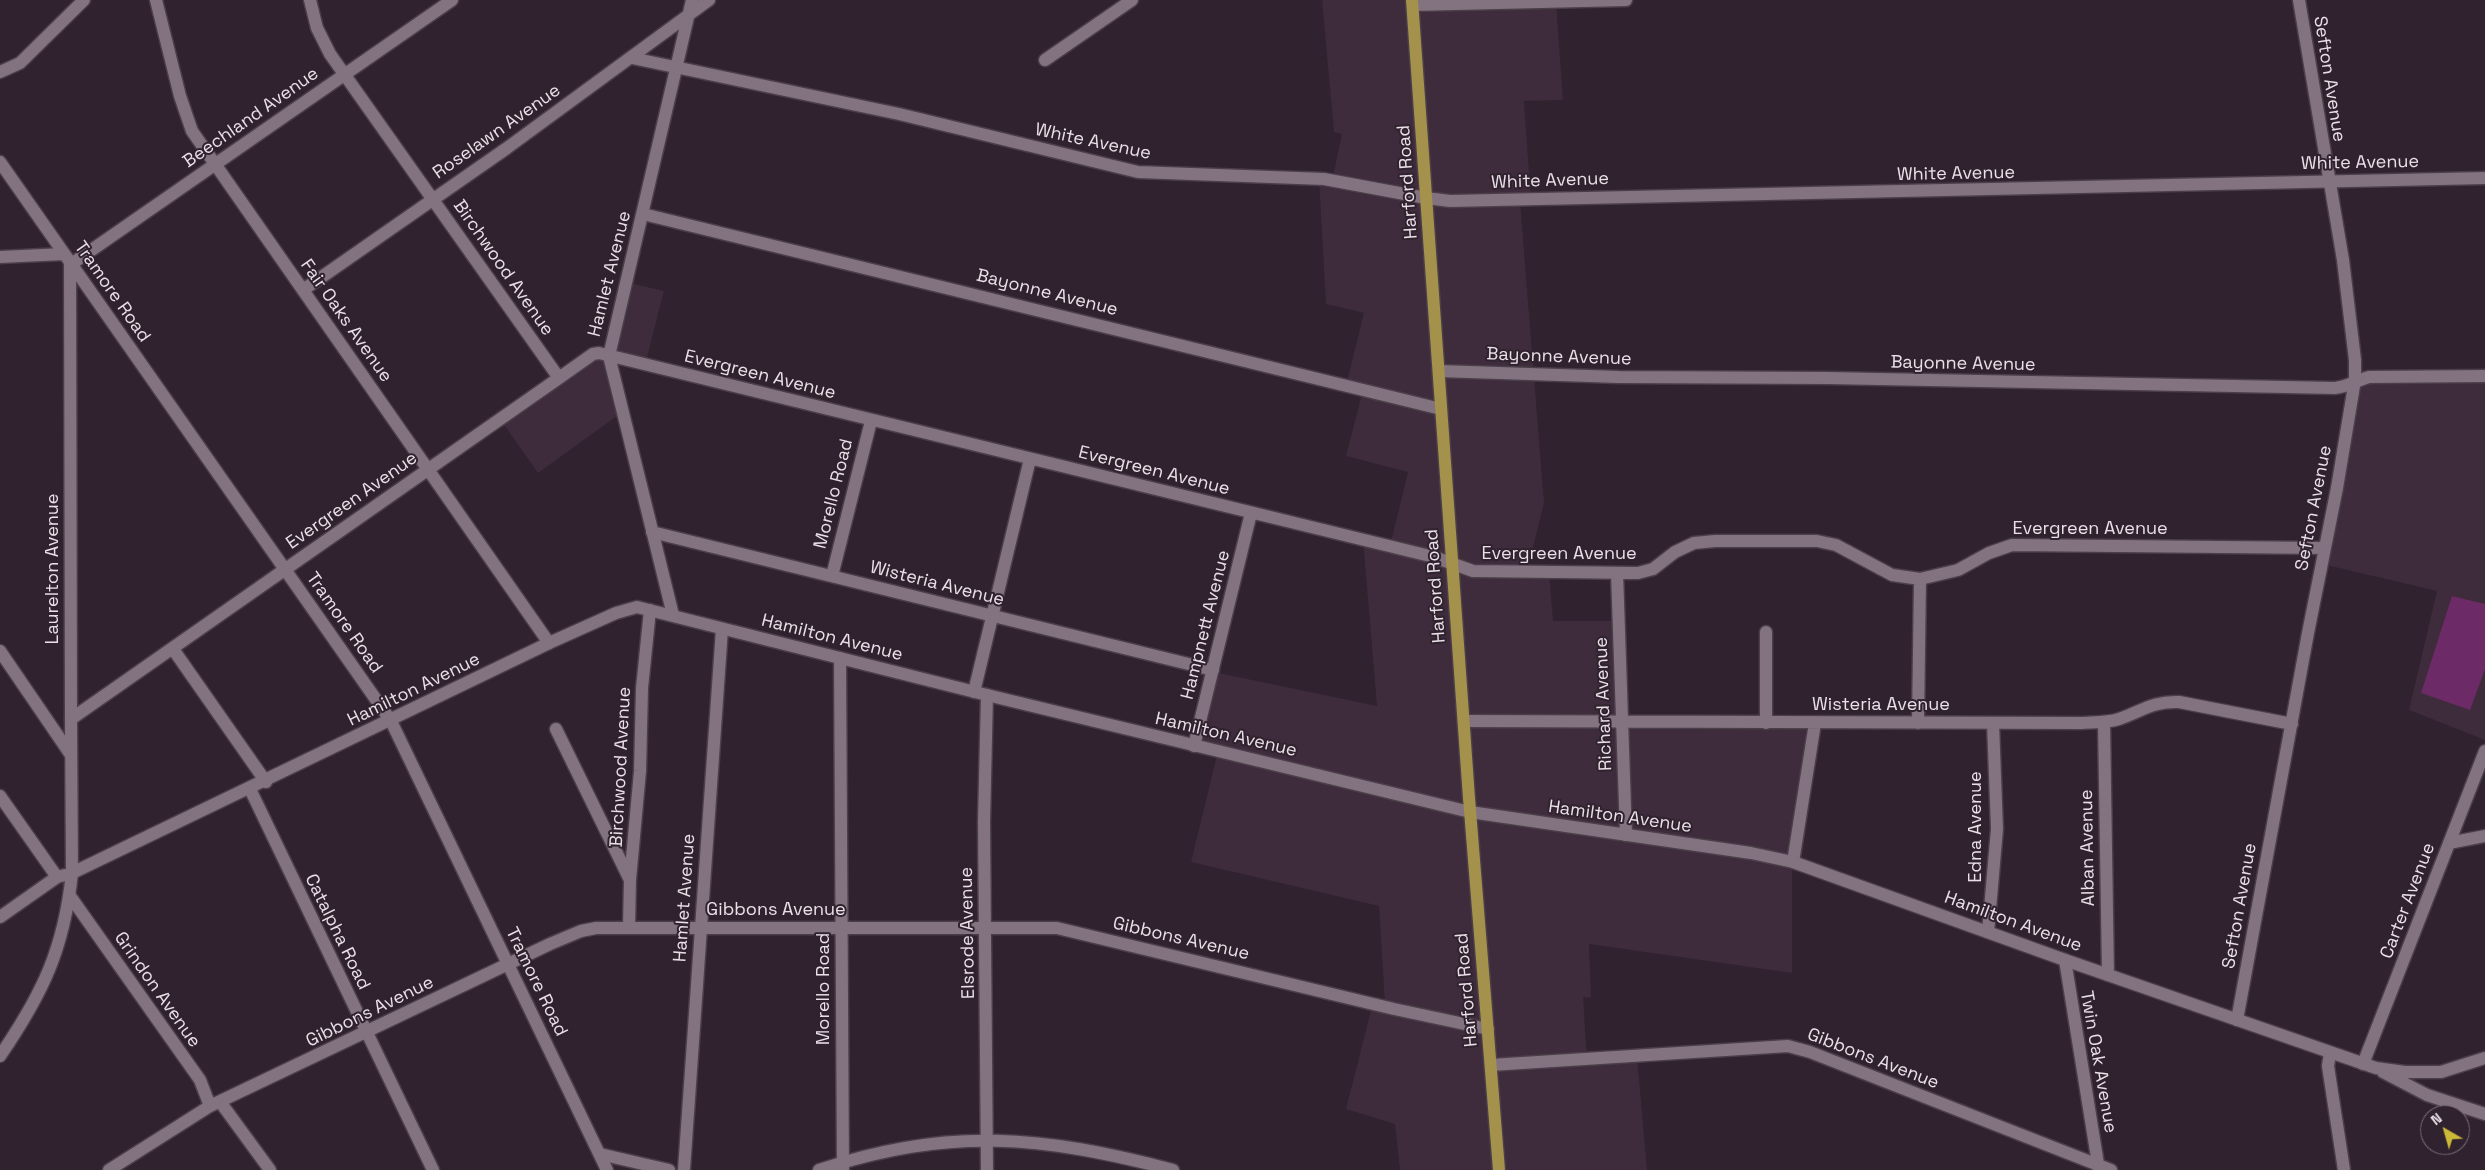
<!DOCTYPE html>
<style>
body{margin:0}
#map{position:relative;width:2485px;height:1170px;overflow:hidden;background:#30222e;font-family:"Space Grotesk",sans-serif}
canvas{display:block}
.north{position:absolute;left:2420px;top:1105px;width:50px;height:50px;box-sizing:border-box;background:#30222e;border:1px solid #7a6e78;border-radius:50%;rotate:322deg;font-size:14px;font-weight:700;line-height:20px;text-align:center;color:#eae0e8}
.north::after{content:'';display:block;margin:auto;width:18px;height:22px;background:#cdb938;clip-path:polygon(50% 0,100% 100%,50% 72%,0 100%)}
</style>
<div id="map">
<canvas width="2485" height="1170"></canvas>
<div class="north">N</div>
</div>
<script>
const c = document.querySelector('canvas').getContext('2d');
c.lineJoin = 'round';
function paint(path, color) {
  c.fillStyle = color;
  c.fill(path, 'evenodd');
}
function trace(path, color, width, dash) {
  c.strokeStyle = color;
  c.lineWidth = width;
  c.lineCap = dash ? 'butt' : 'round';
  c.setLineDash(dash || []);
  c.stroke(path);
}
function write(font, color, halo, rows, align = 'center') {
  c.font = font + ' "Space Grotesk",sans-serif';
  c.lineWidth = 4;
  c.setLineDash([]);
  c.textBaseline = 'middle';
  c.strokeStyle = halo;
  c.fillStyle = color;
  for (const [text, x, y, turn = 0] of rows) {
    c.save();
    c.translate(x, y);
    c.rotate((+turn || 0) * Math.PI / 180);
    c.textAlign = isNaN(turn) ? turn : align;
    if (halo) c.strokeText(text, 0, 0);
    c.fillText(text, 0, 0);
    c.restore();
  }
}
paint(new Path2D(`
 M1322,0H1588L1556,3L1563,100L1524,101L1531,200L1520,201L1544,503L1527,571L1549,572L1553,621H1618L1621,722L1821,723L1801,862L1792,860V973L1589,944L1591,998L1583,997L1587,1059L1637,1056L1647,1170H1400L1395,1124L1346,1109L1373,1002L1385,1004L1379,906L1191,862L1218,751L1194,745L1214,672L1377,706L1363,540L1390,546L1408,472L1346,456L1363,390L1346,386L1364,313L1326,304L1319,179L1332,181L1342,134L1334,132Z
 M626,282L664,291L645,365L613,357L624,411L538,473L500,419L597,353L613,339Z
 M2485,376V740L2409,710L2437,591L2322,564L2355,380Z`), '#3e2b3b');
paint(new Path2D(`
 M2452,596L2485,604V669L2470,710L2421,693Z`), '#6c2b66');
const street = new Path2D(`
 M156,0L180,96L192,131L549,643
 M310,0L317,28L330,54L559,378
 M1413,5L1626,0
 M632,58L899,114L1138,172L1324,179L1426,198
 M1045,60L1132,0
 M0,72L20,63L84,0
 M0,162L391,721L607,1170
 M643,214L1441,409
 M0,257L64,254
 M303,290L507,148L709,0
 M1439,371L1619,377L1828,378L2335,388C2347,387 2358,380 2369,377L2485,376
 M652,532L1213,670
 M1617,573L1626,835
 M832,576L871,421
 M673,615L609,356L692,0
 M1766,632V723
 M173,649L266,782
 M840,658L843,1170
 M974,692L1030,459
 M987,695L984,822L987,1170
 M71,719L559,378L593,354L599,353L1434,557L1473,571L1638,573L1653,569L1675,552L1694,543L1715,541H1817L1836,545L1892,575L1920,579L1958,570L1989,553L2012,545L2325,548
 M71,719L70,265L452,0
 M1464,721L2080,723C2092,722 2107,723 2119,719C2142,711 2153,701 2179,702L2292,724
 M2104,722L2108,975
 M1918,723L1920,579
 M556,729L630,880
 M1194,746L1251,513
 M250,789L433,1170
 M0,796L57,877
 M2449,843L2485,836
 M1793,862L1815,723
 M70,896L200,1080L210,1106
 M0,917L57,877L65,875
 M629,927L630,880L640,771L642,688L650,610
 M1988,932L1997,829L1993,723
 M2065,960L2099,1170
 M2237,1020L2308,633L2337,488L2355,380V360L2343,260L2299,0
 M2330,1053L2328,1066L2344,1170
 M2363,1064L2485,751
 M1491,1065L1788,1046L1810,1052L2111,1170
 M221,1103L270,1170
 M600,1154L669,1170
 M109,1170L210,1106L550,944L581,931L596,928H1057L1394,1009L1488,1029
 M684,1170L722,629`);
const secondary = new Path2D(`
 M1426,198L1450,201L2485,178
 M0,651L71,755
 M72,873L549,643L616,613L637,607L987,695L1470,812L1751,853L1793,862L2065,960L2376,1068L2405,1072H2441L2485,1058
 M0,1056C43,993 64,949 72,873L71,719
 M2383,1072L2427,1095L2485,1114
 M819,1170C948,1126 1044,1136 1173,1170`);
const primary = new Path2D(`
 M1412,0L1469,798L1499,1170`);
trace(street, '#4a3e48', 15);
trace(secondary, '#4a3e48', 15);
trace(primary, '#4a3e48', 15);
trace(street, '#837280', 12);
trace(secondary, '#837280', 12);
trace(primary, '#a3914c', 12);
write('18px', '#eae0e8', '#30222e', [
 ["Sefton Avenue",2329,79,81],
 ["Beechland Avenue",251,118,-35],
 ["Roselawn Avenue",497,132,-35],
 ["White Avenue",1093,142,12],
 ["White Avenue",2360,163,-1],
 ["White Avenue",1956,174,-1],
 ["White Avenue",1550,181,-2],
 ["Harford Road",1408,182,-94],
 ["Birchwood Avenue",503,268,55],
 ["Hamlet Avenue",610,274,-76],
 ["Tramore Road",112,292,55],
 ["Bayonne Avenue",1047,293,14],
 ["Fair Oaks Avenue",346,321,55],
 ["Bayonne Avenue",1559,357,2],
 ["Bayonne Avenue",1963,364,1],
 ["Evergreen Avenue",760,375,14],
 ["Evergreen Avenue",1154,471,14],
 ["Morello Road",834,494,-76],
 ["Evergreen Avenue",352,501,-35],
 ["Sefton Avenue",2314,508,-79],
 ["Evergreen Avenue",2090,529],
 ["Evergreen Avenue",1559,554],
 ["Laurelton Avenue",53,569,-90],
 ["Wisteria Avenue",937,584,14],
 ["Harford Road",1436,586,-94],
 ["Tramore Road",344,623,55],
 ["Hampnett Avenue",1206,625,-76],
 ["Hamilton Avenue",832,638,14],
 ["Hamilton Avenue",414,690,-26],
 ["Richard Avenue",1604,704,-92],
 ["Wisteria Avenue",1881,705],
 ["Hamilton Avenue",1226,735,13],
 ["Birchwood Avenue",621,767,-87],
 ["Hamilton Avenue",1620,817,8],
 ["Edna Avenue",1976,827,-90],
 ["Alban Avenue",2088,848,-91],
 ["Hamlet Avenue",685,898,-86],
 ["Carter Avenue",2408,901,-69],
 ["Sefton Avenue",2240,906,-80],
 ["Gibbons Avenue",776,910],
 ["Hamilton Avenue",2013,922,20],
 ["Catalpha Road",337,932,64],
 ["Elsrode Avenue",968,933,-91],
 ["Gibbons Avenue",1181,939,13],
 ["Tramore Road",536,982,64],
 ["Morello Road",824,989,-90],
 ["Grindon Avenue",157,990,55],
 ["Harford Road",1467,990,-95],
 ["Gibbons Avenue",370,1012,-26],
 ["Gibbons Avenue",1873,1059,21],
 ["Twin Oak Avenue",2098,1062,80]
]);
</script>
